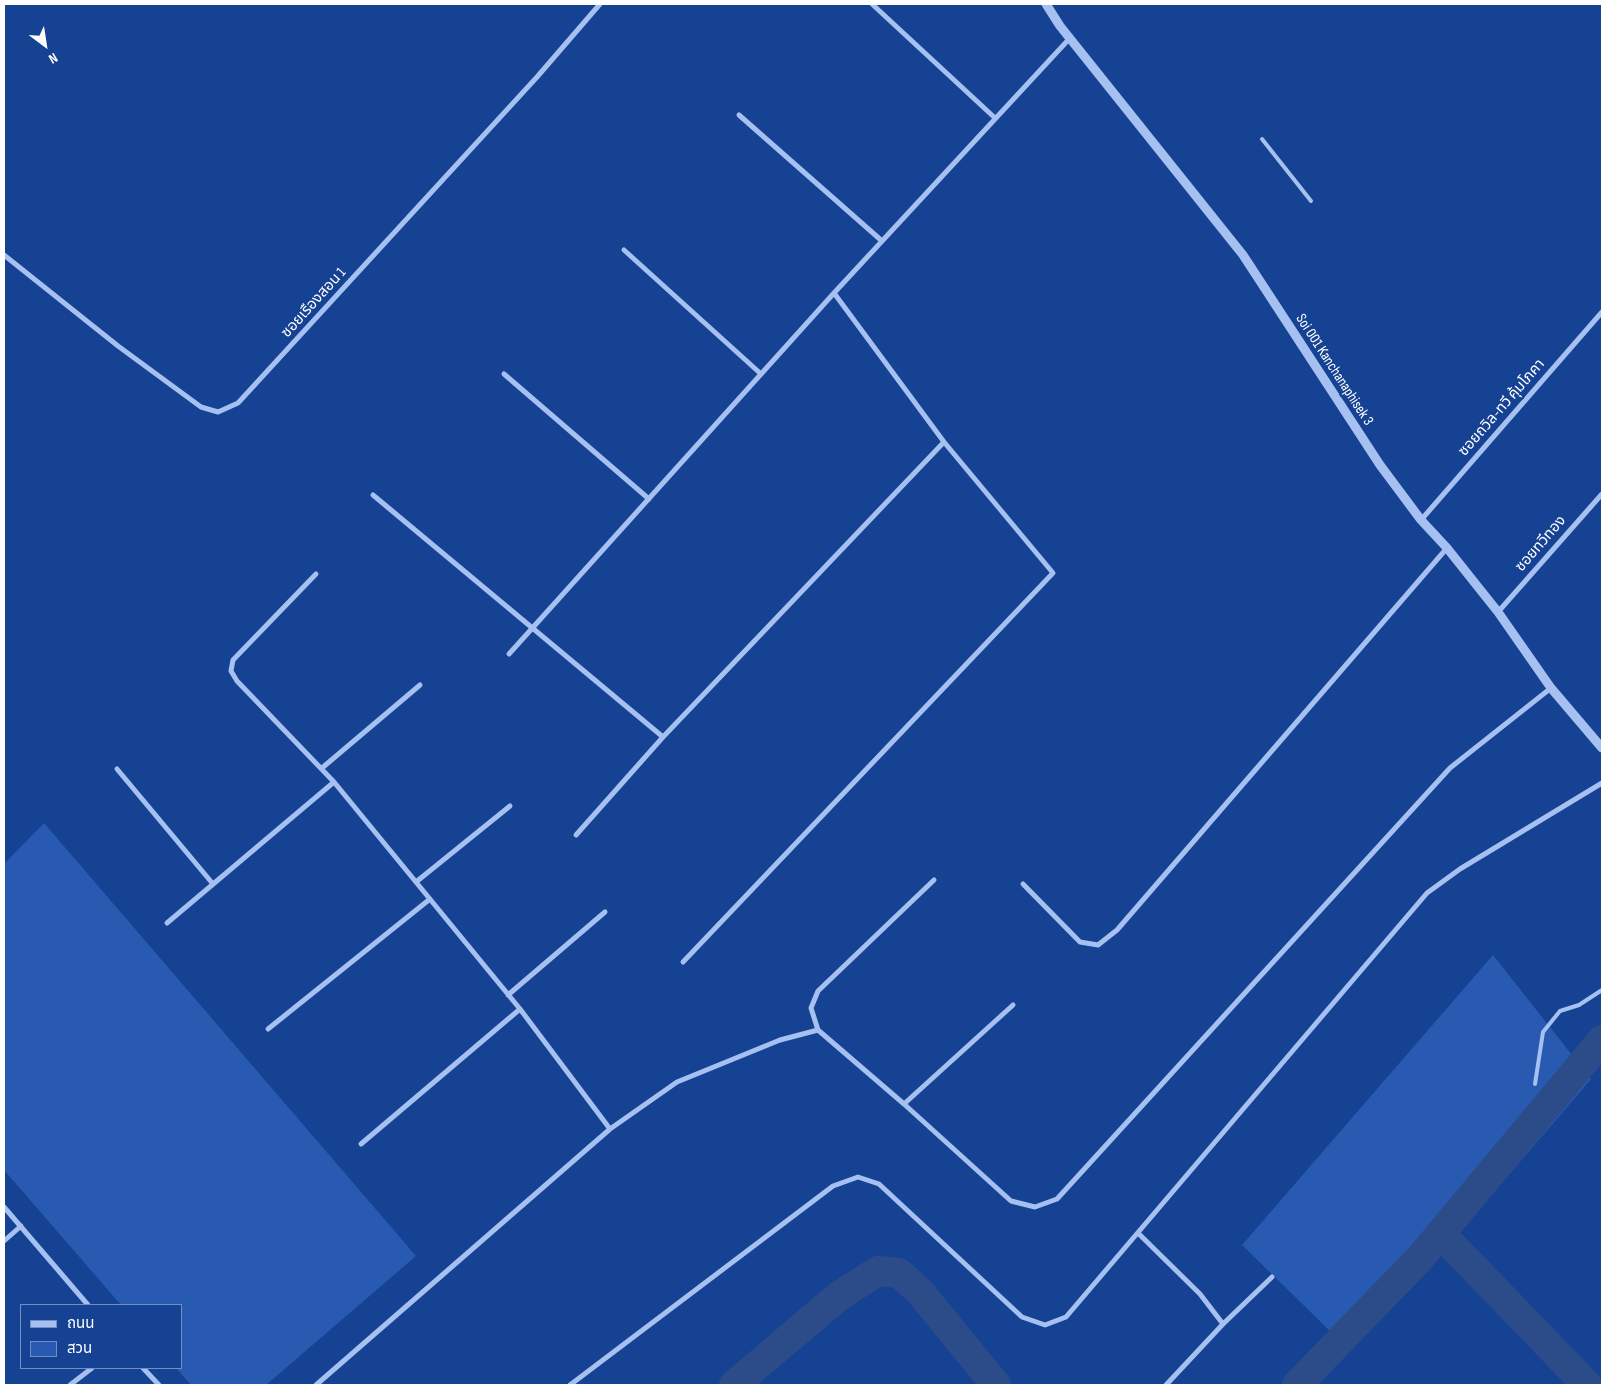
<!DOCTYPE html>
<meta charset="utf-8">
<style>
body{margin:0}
#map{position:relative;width:1606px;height:1389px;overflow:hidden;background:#164294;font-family:"Sofia Sans Condensed","Noto Sans Thai",sans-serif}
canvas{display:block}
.frame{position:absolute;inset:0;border:5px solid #fff;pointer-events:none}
.legend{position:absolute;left:20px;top:1304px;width:162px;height:65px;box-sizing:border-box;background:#164294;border:1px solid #738ebf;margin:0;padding:6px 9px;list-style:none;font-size:15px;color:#fff}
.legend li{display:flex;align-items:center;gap:10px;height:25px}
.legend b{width:25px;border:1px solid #738ebf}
.north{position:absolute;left:20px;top:20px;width:50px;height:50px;-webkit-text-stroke:4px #164294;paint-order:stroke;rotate:149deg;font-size:14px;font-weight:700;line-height:20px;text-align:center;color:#fff}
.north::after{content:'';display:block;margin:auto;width:18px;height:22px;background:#fff;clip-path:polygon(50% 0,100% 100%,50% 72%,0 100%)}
</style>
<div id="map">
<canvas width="1606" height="1389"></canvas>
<div class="frame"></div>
<ul class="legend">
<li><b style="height:6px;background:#a6c1f1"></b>ถนน</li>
<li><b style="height:14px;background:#285ab2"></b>สวน</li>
</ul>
<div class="north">N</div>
</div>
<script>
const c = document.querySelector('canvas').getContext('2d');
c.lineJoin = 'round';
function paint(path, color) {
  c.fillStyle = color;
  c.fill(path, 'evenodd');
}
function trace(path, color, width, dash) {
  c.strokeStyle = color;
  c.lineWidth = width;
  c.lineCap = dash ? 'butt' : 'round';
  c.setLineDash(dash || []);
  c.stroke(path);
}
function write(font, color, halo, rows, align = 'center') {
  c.font = font + ' "Sofia Sans Condensed","Noto Sans Thai",sans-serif';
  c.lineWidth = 5;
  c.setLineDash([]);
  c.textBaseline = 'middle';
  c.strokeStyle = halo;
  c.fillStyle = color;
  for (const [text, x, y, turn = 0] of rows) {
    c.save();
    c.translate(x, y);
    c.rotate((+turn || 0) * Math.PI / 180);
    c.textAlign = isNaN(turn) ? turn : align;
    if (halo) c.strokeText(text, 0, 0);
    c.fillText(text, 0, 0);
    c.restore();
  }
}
paint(new Path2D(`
 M44,823L416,1256L266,1385H191L176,1368H181V1305H121L4,1170V864Z
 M1493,955L1591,1079L1424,1274L1330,1331L1242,1245Z`), '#285ab2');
trace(new Path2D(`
 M1441,1234L1587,1385
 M734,1385L839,1296L878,1271L899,1273L920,1292L996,1385
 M1297,1385L1420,1258L1602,1040`), '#2c4c89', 30);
trace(new Path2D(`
 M1262,139L1311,201
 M1535,1084L1543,1032L1560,1011L1579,1005L1602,990`), '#a6c1f1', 4);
trace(new Path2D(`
 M872,4L995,118
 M739,115L882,241
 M624,250L761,374
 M4,255L118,346L201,407L218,412L238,403L537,77L600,4
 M504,374L649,499
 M373,495L663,737
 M1421,520L1602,312
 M316,574L233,660L231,671L237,681L334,782L520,1009L610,1129
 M1498,612L1602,494
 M509,654L834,293L1070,38
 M322,768L420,685
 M117,769L213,884
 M576,835L663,737L944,442
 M934,880L818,991L811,1008L818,1030L904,1104L1011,1201L1035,1207L1057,1199L1450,768L1551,688
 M416,882L510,806
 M1023,884L1080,942L1098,945L1117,930L1447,548
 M167,923L334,782
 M683,962L1053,573L944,442L834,293
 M508,995L605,912
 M268,1029L430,899
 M904,1104L1013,1005
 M361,1144L520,1009
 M4,1207L88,1305
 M1138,1233L1200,1294L1223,1324L1166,1385
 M4,1241L21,1226
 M1223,1324L1272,1277
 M143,1368L159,1385
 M70,1385L92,1368
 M316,1385L610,1129L677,1082L780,1040L818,1030
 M570,1385L833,1186L858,1177L879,1184L1022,1317L1045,1325L1066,1317L1427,893L1460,869L1602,783`), '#a6c1f1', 5);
trace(new Path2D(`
 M1046,4L1060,26L1243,255L1380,465L1421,520L1447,548L1498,612L1551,688L1602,748`), '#a6c1f1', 9);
write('15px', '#fff', '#164294', [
 ["ซอยเรืองสอน 1",314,303,-48],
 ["Soi 001 Kanchanaphisek 3",1334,370,57],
 ["ซอยถวิล-ทวี คุ้มโภคา",1502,408,-49],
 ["ซอยทวีทอง",1541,544,-49]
]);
</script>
